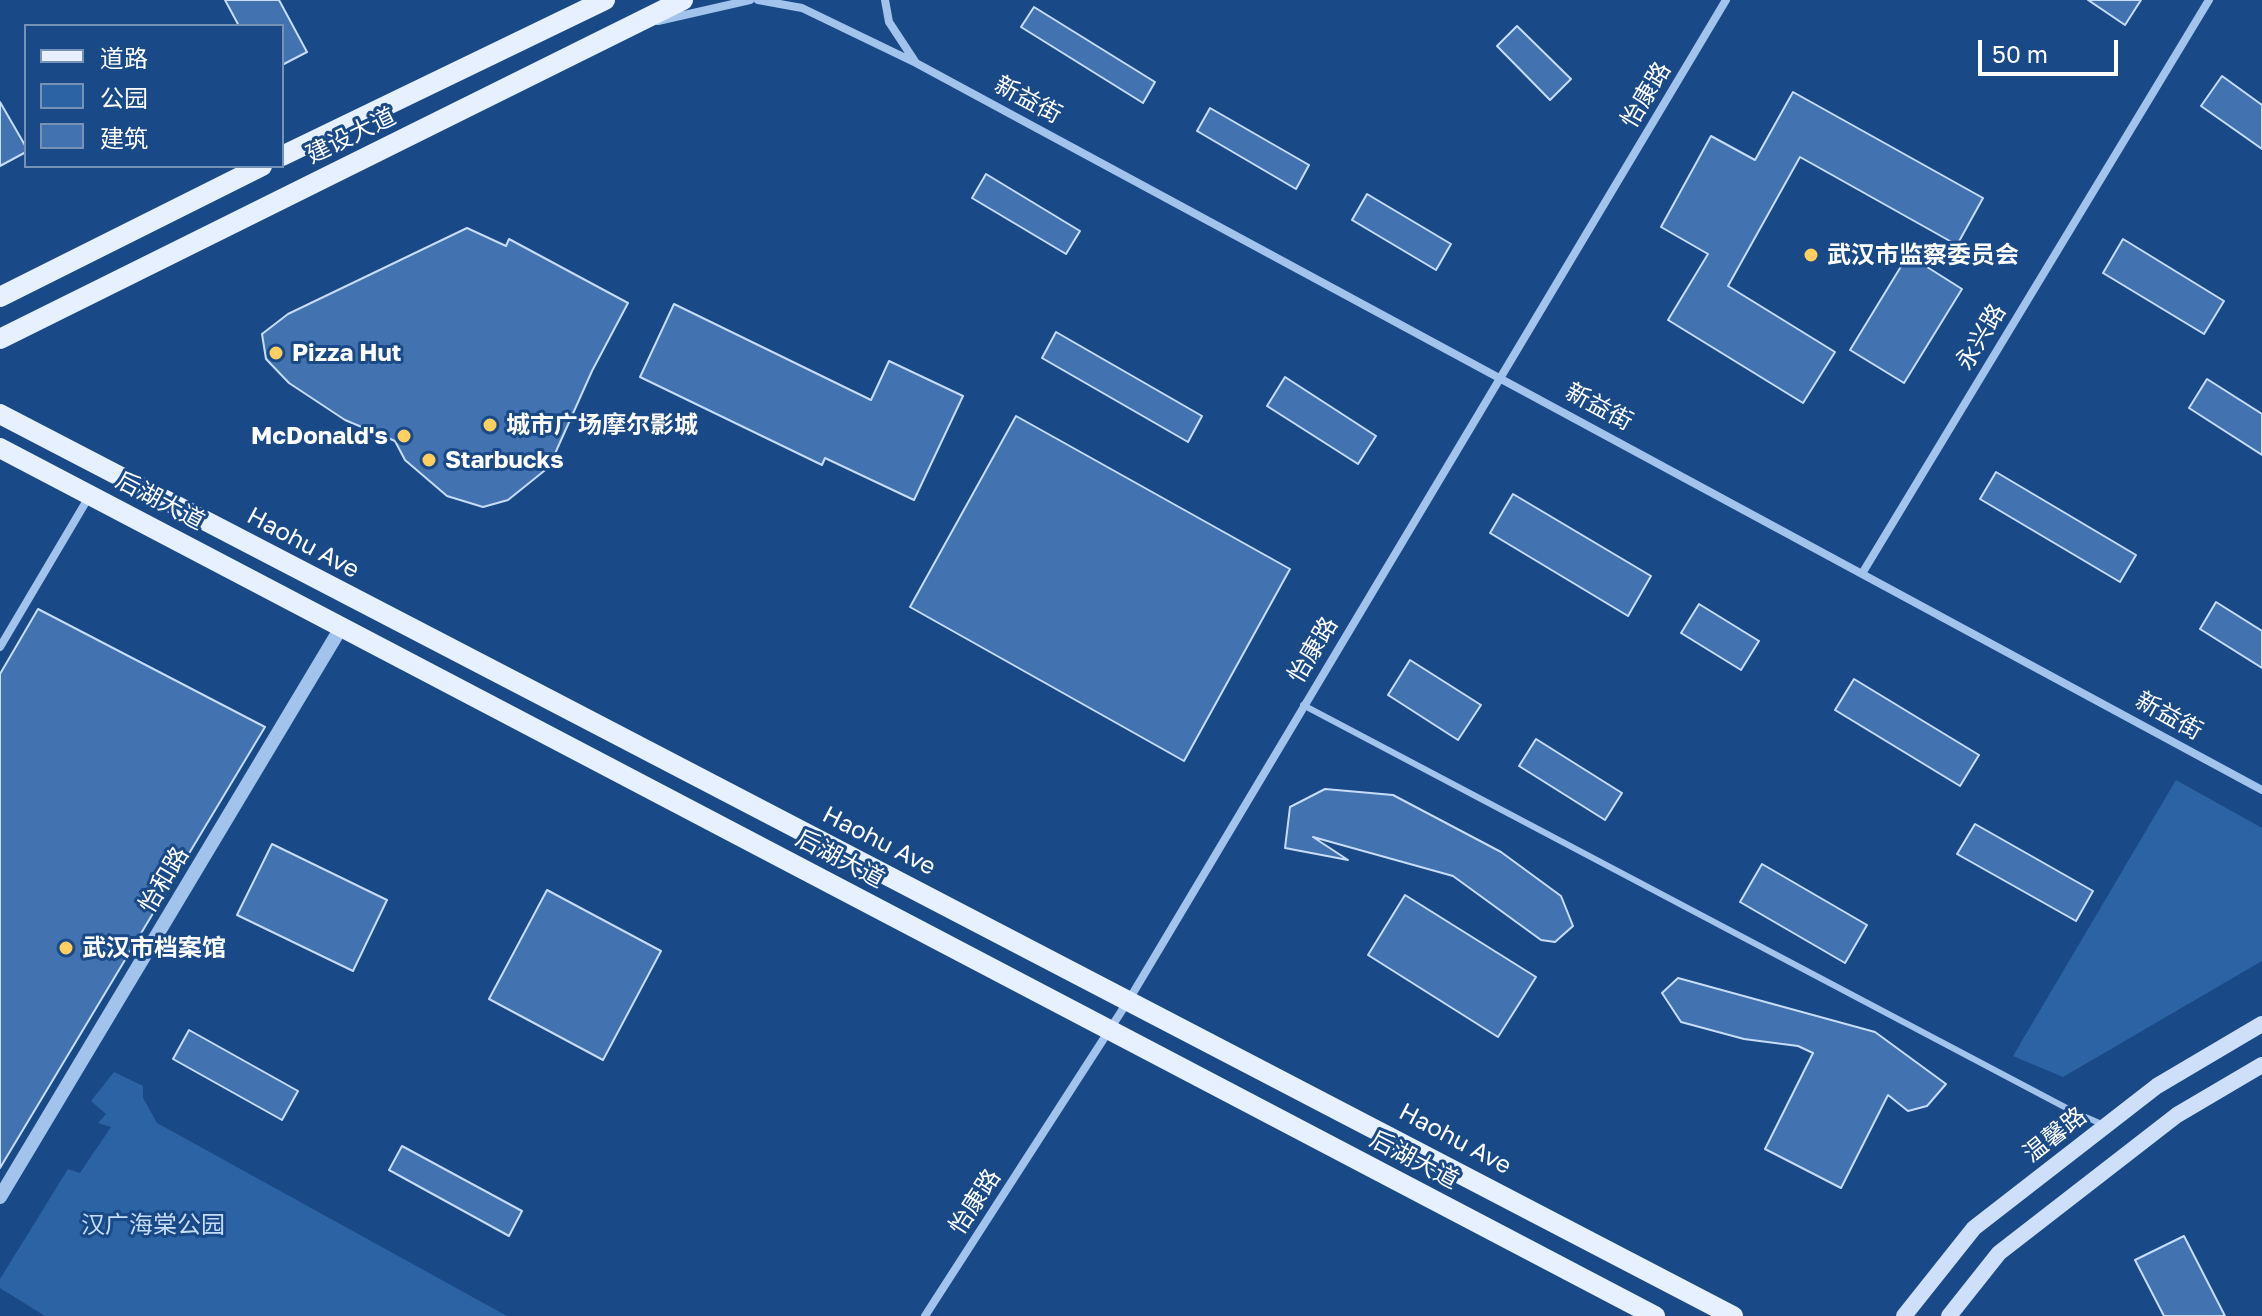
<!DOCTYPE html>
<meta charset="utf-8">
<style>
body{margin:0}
#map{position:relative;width:2262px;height:1316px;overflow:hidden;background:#1a4987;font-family:"Golos Text","Noto Sans SC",sans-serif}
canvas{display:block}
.legend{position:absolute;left:24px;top:24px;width:260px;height:144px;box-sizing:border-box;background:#1a4987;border:2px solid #7692b7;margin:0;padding:10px 14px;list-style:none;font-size:24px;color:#fff}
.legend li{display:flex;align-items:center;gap:16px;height:40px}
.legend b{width:40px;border:2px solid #7692b7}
.scale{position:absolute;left:1978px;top:40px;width:140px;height:36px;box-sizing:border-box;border:4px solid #fff;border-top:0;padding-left:10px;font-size:24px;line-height:28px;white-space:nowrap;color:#fff;-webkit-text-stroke:6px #1a4987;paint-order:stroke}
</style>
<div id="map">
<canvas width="2262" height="1316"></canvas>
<ul class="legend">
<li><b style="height:10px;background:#e7f0ff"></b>道路</li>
<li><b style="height:22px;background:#2c63a5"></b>公园</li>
<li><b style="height:22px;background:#4273b0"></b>建筑</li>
</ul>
<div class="scale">50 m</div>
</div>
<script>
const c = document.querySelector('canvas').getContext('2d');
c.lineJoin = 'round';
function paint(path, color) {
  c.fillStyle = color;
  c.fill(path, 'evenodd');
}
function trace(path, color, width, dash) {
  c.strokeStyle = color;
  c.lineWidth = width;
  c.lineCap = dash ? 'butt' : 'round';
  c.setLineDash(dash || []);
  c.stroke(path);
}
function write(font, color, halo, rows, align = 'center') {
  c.font = font + ' "Golos Text","Noto Sans SC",sans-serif';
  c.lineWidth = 6;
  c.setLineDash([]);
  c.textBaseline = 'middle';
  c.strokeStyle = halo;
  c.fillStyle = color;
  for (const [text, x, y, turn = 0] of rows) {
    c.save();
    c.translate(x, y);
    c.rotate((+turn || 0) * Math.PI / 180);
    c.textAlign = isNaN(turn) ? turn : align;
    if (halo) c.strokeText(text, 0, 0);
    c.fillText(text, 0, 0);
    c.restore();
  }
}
paint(new Path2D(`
 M2176,780L2262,828V961L2063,1077L2013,1056Z
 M114,1072L143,1086V1098L157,1123L507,1316H45L0,1288V1279L68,1169L80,1173L111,1127L98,1123L106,1114L91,1101Z`), '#2c63a5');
const building = new Path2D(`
 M225,0H279L307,52L282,65V26H239Z
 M2088,0H2141L2125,25Z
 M1034,7L1155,82L1143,103L1021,27Z
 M1517,26L1571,79L1550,100L1497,46Z
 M2222,76L2262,105V149L2201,106Z
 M1793,92L1983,198L1957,245L1800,157L1728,286L1835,352L1803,403L1668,320L1708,254L1661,227L1711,136L1755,160Z
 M0,102L26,147V152L0,166Z
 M1210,108L1309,165L1296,189L1197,131Z
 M986,174L1080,231L1066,254L972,198Z
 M1367,194L1451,244L1436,270L1352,220Z
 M467,228L506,246L509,239L628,303L592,371L549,467L508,500L483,507L447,496L405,460L395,441L345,420L289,383L266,359L262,334L288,314Z
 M2123,239L2224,301L2204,334L2103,273Z
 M1908,255L1962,289L1904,383L1850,350Z
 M674,304L871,400L889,361L963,396L914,500L825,458L822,465L640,377Z
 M1056,332L1202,416L1188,442L1042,358Z
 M1285,377L1376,436L1358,464L1267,406Z
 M2207,379L2262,414V455L2189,408Z
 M1016,416L1290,569L1184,761L910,607Z
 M1996,472L2136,555L2120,582L1980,499Z
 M1513,494L1651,576L1628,616L1490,533Z
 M2216,602L2262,631V668L2200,629Z
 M1699,604L1759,641L1741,670L1681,633Z
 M38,609L265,727L0,1168V674Z
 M1410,660L1481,705L1458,740L1388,695Z
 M1854,679L1979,755L1960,786L1835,710Z
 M1536,739L1622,793L1605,820L1519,766Z
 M1325,789L1393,795L1501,852L1561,896L1573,926L1555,942L1541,940L1453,876L1313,837L1348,860L1285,848L1290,807Z
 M1975,824L2093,891L2076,921L1957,854Z
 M272,844L387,900L353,971L237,915Z
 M1762,864L1867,925L1845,963L1740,902Z
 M547,890L661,951L603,1060L489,999Z
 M1405,895L1536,977L1498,1037L1368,955Z
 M1678,978L1875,1032L1946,1084L1927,1106L1908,1111L1888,1095L1841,1188L1765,1149L1813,1053L1798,1046L1744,1039L1681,1022L1662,993Z
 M189,1030L298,1091L282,1120L173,1059Z
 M402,1146L522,1211L509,1236L389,1170Z
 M2184,1236L2225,1316H2164L2135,1260Z`);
paint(building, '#4273b0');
trace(building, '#c6ddf9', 2);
trace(new Path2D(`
 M1303,705L2074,1112L2104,1125`), '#a1c3ec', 6);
trace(new Path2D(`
 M758,0L802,8L916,63L889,22L885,0
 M658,21L750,0
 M916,63L2262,790
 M1863,572L2209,0
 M0,647L90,495
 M925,1316L1130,998L1726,0`), '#a1c3ec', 8);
trace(new Path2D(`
 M0,1197L342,626`), '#a1c3ec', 14);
trace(new Path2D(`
 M1904,1316L1974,1228L2157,1086L2262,1024
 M1949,1316L1999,1253L2177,1115L2262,1065`), '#cee0f9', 16);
trace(new Path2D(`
 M282,156L605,0
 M0,297L262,166
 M0,339L683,0
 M0,414C577,716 1158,1011 1733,1316
 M0,448L1655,1316`), '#e7f0ff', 20);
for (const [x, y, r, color] of [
 [1811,255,8,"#ffd05d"],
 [276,353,8,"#ffd05d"],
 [490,425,8,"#ffd05d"],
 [404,436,8,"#ffd05d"],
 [429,460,8,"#ffd05d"],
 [66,948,8,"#ffd05d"]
]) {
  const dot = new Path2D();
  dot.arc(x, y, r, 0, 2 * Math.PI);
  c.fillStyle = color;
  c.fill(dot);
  trace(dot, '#1a4987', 3);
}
write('24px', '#fff', '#1a4987', [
 ["怡康路",1646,95,-59],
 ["新益街",1028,100,28],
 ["建设大道",351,136,-26],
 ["永兴路",1981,337,-59],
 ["新益街",1599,407,28],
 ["后湖大道",160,501,28],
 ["Haohu Ave",303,543,28],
 ["怡康路",1313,650,-59],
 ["新益街",2169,716,29],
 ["Haohu Ave",879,841,27],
 ["后湖大道",840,859,28],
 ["怡和路",164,880,-59],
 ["温馨路",2055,1135,-38],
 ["Haohu Ave",1455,1139,28],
 ["后湖大道",1414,1160,28],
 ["怡康路",975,1202,-57]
]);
write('bold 24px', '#fff', '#1a4987', [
 ["武汉市监察委员会",1827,255],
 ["Pizza Hut",292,353],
 ["城市广场摩尔影城",506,425],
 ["McDonald's",388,436,"right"],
 ["Starbucks",445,460],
 ["武汉市档案馆",82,948]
], 'left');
write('24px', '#c6ddf9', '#1a4987', [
 ["汉广海棠公园",153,1225]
]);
</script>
